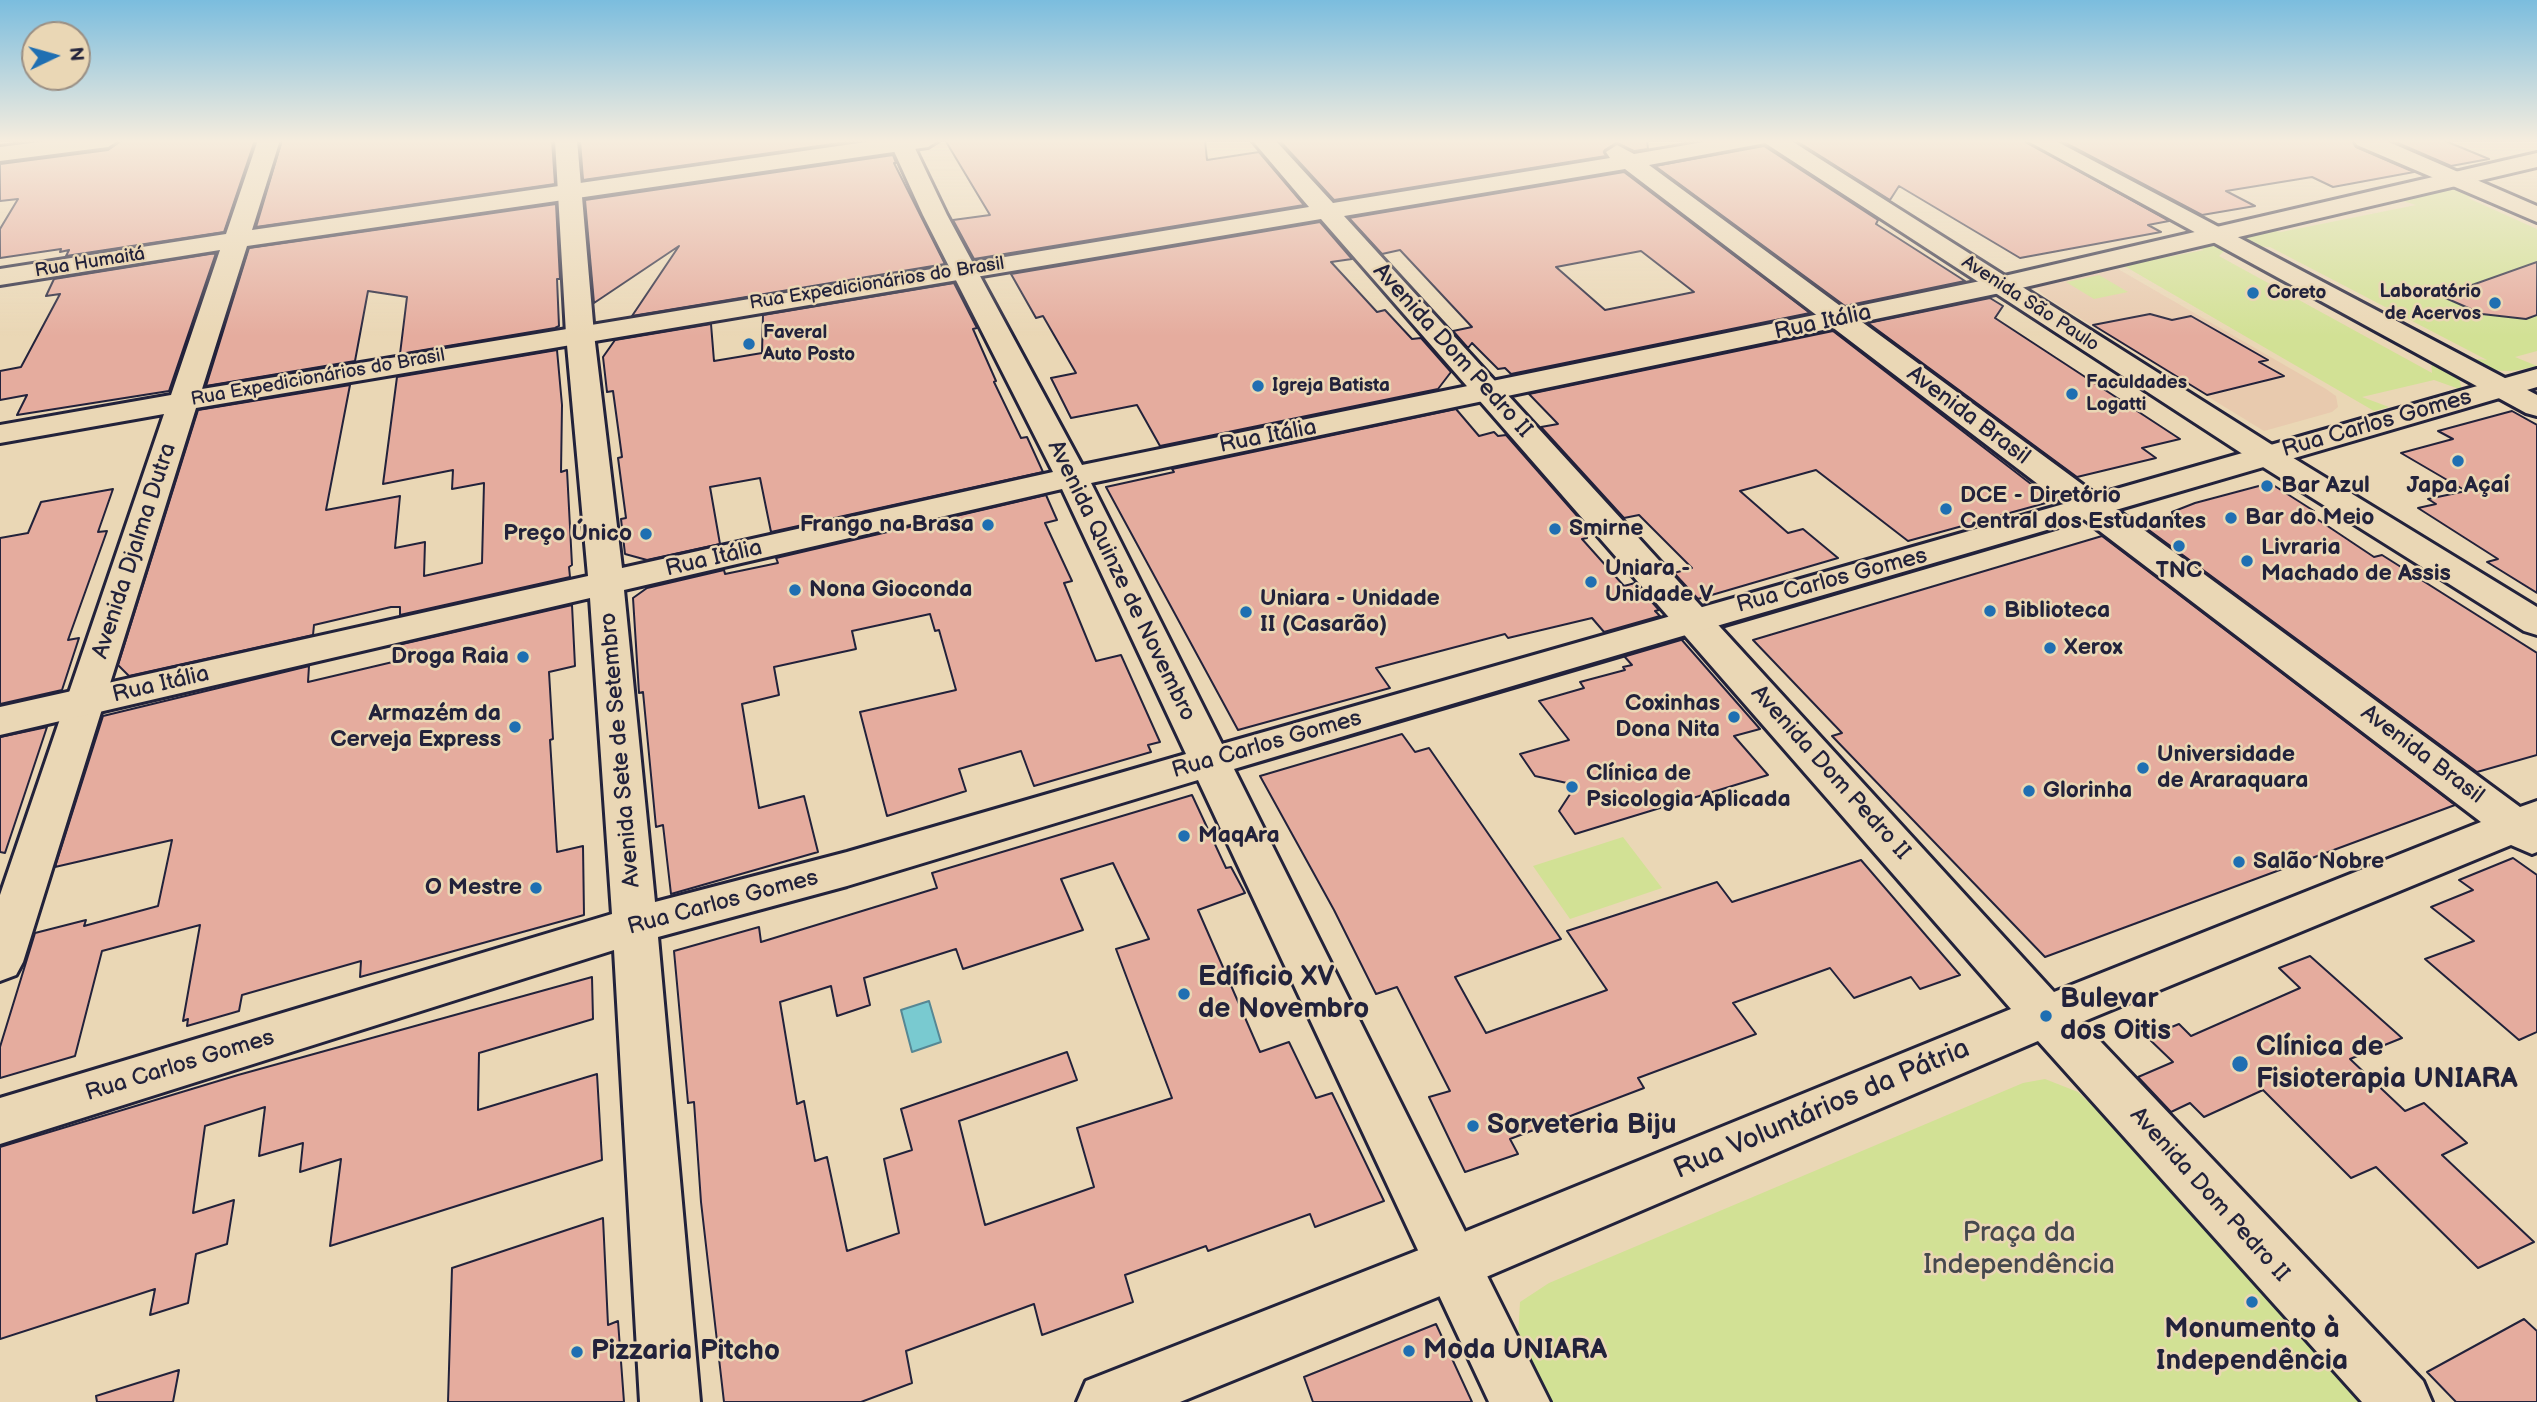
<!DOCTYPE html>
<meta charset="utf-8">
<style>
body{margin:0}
#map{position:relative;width:2537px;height:1402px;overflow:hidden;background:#ead7b5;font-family:"Balsamiq Sans",sans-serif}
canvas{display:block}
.north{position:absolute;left:21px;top:21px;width:70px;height:70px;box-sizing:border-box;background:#ead7b5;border:2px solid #9a8f84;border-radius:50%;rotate:85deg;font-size:19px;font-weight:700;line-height:28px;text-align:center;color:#22223b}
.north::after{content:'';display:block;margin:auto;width:24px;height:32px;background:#1f6fb2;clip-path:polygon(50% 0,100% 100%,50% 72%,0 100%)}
</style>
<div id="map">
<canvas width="2537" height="1402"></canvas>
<div class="north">N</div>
</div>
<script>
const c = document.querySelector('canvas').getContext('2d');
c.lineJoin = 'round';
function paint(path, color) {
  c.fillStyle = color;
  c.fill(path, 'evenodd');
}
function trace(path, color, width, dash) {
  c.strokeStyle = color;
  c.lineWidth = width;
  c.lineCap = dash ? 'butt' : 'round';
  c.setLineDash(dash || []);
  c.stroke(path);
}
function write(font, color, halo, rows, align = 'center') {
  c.font = font + ' "Balsamiq Sans",sans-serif';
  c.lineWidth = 5;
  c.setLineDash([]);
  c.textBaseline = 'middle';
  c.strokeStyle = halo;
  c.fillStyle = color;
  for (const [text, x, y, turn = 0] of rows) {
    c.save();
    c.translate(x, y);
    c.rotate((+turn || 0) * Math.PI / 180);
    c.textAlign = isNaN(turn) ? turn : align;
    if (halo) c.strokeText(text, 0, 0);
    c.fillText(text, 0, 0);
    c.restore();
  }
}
paint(new Path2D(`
 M2118,269L2326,389L2336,396L2338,407L2332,412L2264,431L2047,298L2034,286L2092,271Z`), '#e8caae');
paint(new Path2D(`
 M2446,188L2480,195L2468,198L2537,229V351L2515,357L2537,366C2504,374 2496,373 2466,358L2487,360L2270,247L2251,246L2234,234L2255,227L2281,232L2416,205L2396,199Z
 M2202,242L2225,250L2219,256L2432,373L2431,360L2458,375L2462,390L2434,380L2362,397L2389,407L2374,411L2114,260L2127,257L2147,261L2204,250L2189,245Z
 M2099,275L2128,292L2094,299L2066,282Z
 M1623,837L1662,888L1570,919L1533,866Z
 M2045,1079L2078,1092L2112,1124L2368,1402H1543L1518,1338L1520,1302L1549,1283L2023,1083Z`), '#d2e195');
const water = new Path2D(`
 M929,1001L941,1042L912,1052L901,1010Z`);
paint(water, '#79cad0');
trace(water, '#568794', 2);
const building = new Path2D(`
 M122,140H255L224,232L66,256L69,250L60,252L61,249L0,258V229L18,199L0,201V164L108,150Z
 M282,140H552L555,184L256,227Z
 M580,140H860L583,180Z
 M945,140H1205L1207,160L1259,152L1304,205L974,259L953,220L990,215Z
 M1279,140H1647L1648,149L1634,151L1616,143L1605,150L1606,156L1334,200Z
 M1795,140H2023L2169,221L2148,225L2161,232L2020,258L1899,186L1890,200Z
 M2060,140H2352L2356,147L2414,172L2333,187L2312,177L2226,191L2255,206L2202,215Z
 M2391,140H2443L2489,159L2451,166Z
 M1764,146L1878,220L1876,224L1965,281L1845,306L1655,166Z
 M893,155L896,163H894L945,264L632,316L679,246L594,303L585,200Z
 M1624,172L1810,313L1511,374L1505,368L1498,369L1472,343L1468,348L1453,331L1472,327L1400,250L1382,254L1349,218ZM1641,251L1694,292L1605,310L1556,267Z
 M556,204L560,279H557L559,326L555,328L400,354L407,297L368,291L355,361L206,386L249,248Z
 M1320,222L1352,259L1331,262L1377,312L1385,310L1412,339L1421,338L1451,372L1438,389L1160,446L1137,405L1071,418L1051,378L1076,373L1043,316L1036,318L1011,274Z
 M216,253L169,391L17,415L27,395L0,400V371L21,367L60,294L46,296L54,279Z
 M2537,262V315L2526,319L2482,314L2441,296Z
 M954,283L977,328L973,329L996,381L994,382L1021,438L1027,437L1043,472L771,532L760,478L710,487L720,544L647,560L625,554L621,519L626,518L618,458L622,457L613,391L607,392L603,357L615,340L711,324L714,361L762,353L763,315Z
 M1990,298L2003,306L1995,318L2180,439L2142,448L2156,458L2077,477L1868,323Z
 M2150,314L2172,320L2191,316L2268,360L2259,362L2284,376L2207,395L2093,325Z
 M1833,331L2053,501L1908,541L1816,470L1740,491L1788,533L1803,529L1838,558L1698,599L1674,573L1692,568L1639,515L1624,518L1541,427L1558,424L1529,394Z
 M557,350L562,405L561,472L567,470L572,565L569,567L570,577L400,615V607H391L314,625L313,635L129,676L118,665L198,410L350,385L326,510L400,496L395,548L425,542L424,576L482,563L484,483L452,489L453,470L383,484L397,377Z
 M1456,409L1479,436L1494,432L1498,436L1506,435L1586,526L1578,528L1587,538L1582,539L1624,586L1635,583L1659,610L1655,611L1660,616L1604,632L1592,618L1508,638L1505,634L1376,668L1390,688L1238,730L1106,487L1174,472L1172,469Z
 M2512,411L2537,425V593L2487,562L2498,559L2418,508L2436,504L2428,499L2466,491L2401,453L2453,439L2438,431Z
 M2270,483L2314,511L2308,513L2374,557L2382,555L2537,653V755L2477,772L2142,525L2173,516L2172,512L2195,503Z
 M113,489L98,532L107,531L68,640L79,638L62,690L0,704V538L28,533L41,502Z
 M1046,495L1057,520L1045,523L1072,581L1064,583L1096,661L1121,655L1160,742L1148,745L1151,752L1034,786L1021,751L959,769L966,791L887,816L860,712L956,690L939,630L935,631L930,614L852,631L856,649L774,667L779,695L742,704L759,808L804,796L818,852L671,894L663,825L656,827L643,692L639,693L633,598L647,588L724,570L725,574L778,563L776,558Z
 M2102,536L2455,805L2045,957L1832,736L1842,733L1753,640Z
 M572,605L575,666L549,672L553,739L550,740L557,852L583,846L584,915L360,977L361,961L242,995L239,1011L187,1026L188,1019L183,1021L200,925L102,951L75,1056L0,1078V1047L35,933L86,920L84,926L158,906L172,840L55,867L103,716L309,666L308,682L397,661L398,645Z
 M1681,639L1760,729L1734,736L1768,775L1575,834L1559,811L1576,785L1535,776L1520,754L1569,740L1539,701L1584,688L1580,682L1625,670L1623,667L1632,665L1624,656Z
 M47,727L5,853L0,852V737Z
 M1402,734L1415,752L1429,748L1561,939L1455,977L1486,1033L1607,990L1567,931L1717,882L1732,902L1861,860L1960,975L1920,989L1911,977L1854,998L1830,968L1733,1003L1756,1034L1638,1078L1644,1088L1510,1139L1518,1154L1465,1172L1429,1097L1450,1091L1397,987L1376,994L1334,910L1260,776Z
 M1192,795L1226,868L1231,867L1245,893L1198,910L1260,1052L1289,1042L1316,1098L1332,1093L1384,1201L1315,1227L1310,1214L1208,1251L1206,1246L1125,1275L1133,1302L1042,1335L1034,1304L906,1351L912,1383L861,1402H724L701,1202L694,1102L688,1103L674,951L759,927L761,942L937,888L932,873ZM1113,863L1149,939L1116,949L1172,1098L1077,1128L1094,1187L985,1225L959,1121L1077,1080L1067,1052L901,1109L912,1150L884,1159L899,1233L847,1251L827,1157L815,1161L804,1101L797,1104L780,1002L831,986L837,1016L870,1005L864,978L956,949L963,969L1083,930L1061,879Z
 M2513,858L2537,875V1032L2519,1040L2425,959L2474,941L2431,907L2473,890L2459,880Z
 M2310,956L2402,1038L2350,1059L2405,1111L2424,1103L2467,1143L2442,1155L2534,1242L2478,1268L2376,1167L2351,1178L2263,1090L2204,1117L2190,1103L2171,1112L2138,1077L2173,1062L2147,1037L2179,1024L2191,1036L2300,988L2279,968Z
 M592,977L593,1019L479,1053L478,1110L597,1074L602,1160L330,1246L341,1159L300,1172L303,1143L259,1156L265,1107L205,1126L193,1213L234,1200L227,1244L196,1254L188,1303L150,1315L155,1289L0,1339V1147L238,1075Z
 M603,1218L608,1325L618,1321L624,1402H448L452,1268Z
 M2524,1319L2537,1331V1402H2456L2427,1372Z
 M1436,1324L1472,1402H1313L1304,1377Z
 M179,1370L173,1402H97L96,1396Z`);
paint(building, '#e5ac9e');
trace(building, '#22223b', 2);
const street = new Path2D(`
 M55,140H119L108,147L0,161V147Z
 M258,140H280L252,230L880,140H939L928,147L247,246L202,389L1309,207L1252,140H1275L1333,203L1610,158L1606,152L1617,145L1634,154L1715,140H1790L2277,448L2537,607V635L2524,631L2255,462L1765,143L1649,165L2520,807L2537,801V852L2532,854L2511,845L2082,1022L2423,1381L2432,1402H2362L2038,1041L1472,1283L1180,1402H1077L1086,1381L1447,1239L2011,1009L1321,219L196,408L23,962L16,975L0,981V895L164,414L0,443V425L171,395L220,250L0,285V269L226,234ZM1625,169L2481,822L2054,992L1344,216Z
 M2026,140H2054L2537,395V416L2526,413Z
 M2354,140H2384L2537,206V222L2357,145Z`);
const secondary = new Path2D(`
 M555,140H577L594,334L622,568L1053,472L923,215L889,140H911L947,215L1082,465L2000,277L2537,153V167L2000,293L1091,483L1222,744L2537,369V387C2103,515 1668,638 1234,769L1550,1402H1489L1198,780L847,886L658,937L700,1402H640L614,950L0,1144V1098L612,914L590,598L0,735V707L588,576L566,334ZM1062,489L1186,754L847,852L655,902L624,590Z`);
trace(street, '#22223b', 6);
trace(secondary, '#22223b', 6);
paint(street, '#ead7b5');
paint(secondary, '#ead7b5');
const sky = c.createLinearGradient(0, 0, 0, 336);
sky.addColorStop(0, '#7bbdde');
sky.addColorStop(0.42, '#f6edde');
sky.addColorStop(1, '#f6edde00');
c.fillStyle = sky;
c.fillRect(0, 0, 2537, 336);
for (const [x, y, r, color] of [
 [2253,293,7,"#1f6fb2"],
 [2495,303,7,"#1f6fb2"],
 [749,344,7,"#1f6fb2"],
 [1258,386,7,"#1f6fb2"],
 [2072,394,7,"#1f6fb2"],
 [2458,461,7,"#1f6fb2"],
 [2267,486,7,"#1f6fb2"],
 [1946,509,7,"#1f6fb2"],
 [2231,518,7,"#1f6fb2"],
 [988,525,7,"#1f6fb2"],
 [1555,529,7,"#1f6fb2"],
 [646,534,7,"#1f6fb2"],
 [2179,546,7,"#1f6fb2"],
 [2247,561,7,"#1f6fb2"],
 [1591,582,7,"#1f6fb2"],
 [795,590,7,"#1f6fb2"],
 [1990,611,7,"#1f6fb2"],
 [1246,612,7,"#1f6fb2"],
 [2050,648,7,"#1f6fb2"],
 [523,657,7,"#1f6fb2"],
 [1734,717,7,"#1f6fb2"],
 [515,727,7,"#1f6fb2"],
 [2143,768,7,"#1f6fb2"],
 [1572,787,7,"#1f6fb2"],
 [2029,791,7,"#1f6fb2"],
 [1184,836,7,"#1f6fb2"],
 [2239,862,7,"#1f6fb2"],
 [536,888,7,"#1f6fb2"],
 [1184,994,7,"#1f6fb2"],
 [2046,1016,7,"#1f6fb2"],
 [2240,1064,9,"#1f6fb2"],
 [1473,1126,7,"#1f6fb2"],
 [2252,1302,7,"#1f6fb2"],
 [1409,1351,7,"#1f6fb2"],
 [577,1352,7,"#1f6fb2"]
]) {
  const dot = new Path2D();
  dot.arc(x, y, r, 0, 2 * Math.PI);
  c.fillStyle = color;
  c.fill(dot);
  trace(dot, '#ead7b5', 2.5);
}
write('19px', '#22223b', '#ead7b5', [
 ["Rua Humaitá",90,263,-9],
 ["Rua Expedicionários do Brasil",877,284,-9],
 ["Avenida São Paulo",2030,304,33],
 ["Rua Expedicionários do Brasil",318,378,-10]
]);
write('bold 19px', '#22223b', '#ead7b5', [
 ["Laboratório",2481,292,"right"],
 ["de Acervos",2481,314,"right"],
 ["Coreto",2267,293],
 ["Faveral",763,333],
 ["Auto Posto",763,355],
 ["Faculdades",2086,383],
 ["Logatti",2086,405],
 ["Igreja Batista",1272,386]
], 'left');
write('23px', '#22223b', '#ead7b5', [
 ["Rua Itália",1823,323,-12],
 ["Avenida Dom Pedro II",1452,351,48],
 ["Avenida Brasil",1968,416,37],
 ["Rua Carlos Gomes",2377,424,-16],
 ["Rua Itália",1268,437,-11],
 ["Avenida Djalma Dutra",135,551,-72],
 ["Rua Itália",714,559,-13],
 ["Avenida Quinze de Novembro",1121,581,64],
 ["Rua Carlos Gomes",1832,581,-15],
 ["Rua Itália",161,685,-13],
 ["Rua Carlos Gomes",1267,745,-16],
 ["Avenida Sete de Setembro",621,750,-95],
 ["Avenida Brasil",2422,755,37],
 ["Avenida Dom Pedro II",1830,773,48],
 ["Rua Carlos Gomes",723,903,-15],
 ["Rua Carlos Gomes",180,1066,-17],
 ["Avenida Dom Pedro II",2209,1195,48]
]);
write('bold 23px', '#22223b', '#ead7b5', [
 ["Bar Azul",2281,486],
 ["Japa Açaí",2458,486,"center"],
 ["DCE - Diretório",1960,496],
 ["Central dos Estudantes",1960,522],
 ["Bar do Meio",2245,518],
 ["Frango na Brasa",974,525,"right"],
 ["Smirne",1569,529],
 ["Preço Único",632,534,"right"],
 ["Livraria",2261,548],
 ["Machado de Assis",2261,574],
 ["Uniara -",1605,569],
 ["Unidade V",1605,595],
 ["TNC",2179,571,"center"],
 ["Nona Gioconda",809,590],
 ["Uniara - Unidade",1260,599],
 ["II (Casarão)",1260,625],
 ["Biblioteca",2004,611],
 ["Xerox",2064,648],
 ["Droga Raia",509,657,"right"],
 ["Coxinhas",1720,704,"right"],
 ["Dona Nita",1720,730,"right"],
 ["Armazém da",501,714,"right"],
 ["Cerveja Express",501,740,"right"],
 ["Universidade",2157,755],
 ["de Araraquara",2157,781],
 ["Clínica de",1586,774],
 ["Psicologia Aplicada",1586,800],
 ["Glorinha",2043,791],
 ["MaqAra",1198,836],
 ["Salão Nobre",2253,862],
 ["O Mestre",522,888,"right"]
], 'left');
write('bold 28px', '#22223b', '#ead7b5', [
 ["Edíficio XV",1198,978],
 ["de Novembro",1198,1010],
 ["Bulevar",2060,1000],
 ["dos Oitis",2060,1032],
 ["Clínica de",2256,1048],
 ["Fisioterapia UNIARA",2256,1080],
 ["Sorveteria Biju",1487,1126],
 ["Monumento à",2252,1330,"center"],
 ["Independência",2252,1362,"center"],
 ["Moda UNIARA",1423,1351],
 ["Pizzaria Pitcho",591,1352]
], 'left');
write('28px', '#22223b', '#ead7b5', [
 ["Rua Voluntários da Pátria",1822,1110,-23]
]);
write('28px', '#45484d', '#ead7b5', [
 ["Praça da",2019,1234],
 ["Independência",2019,1266]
]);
</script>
